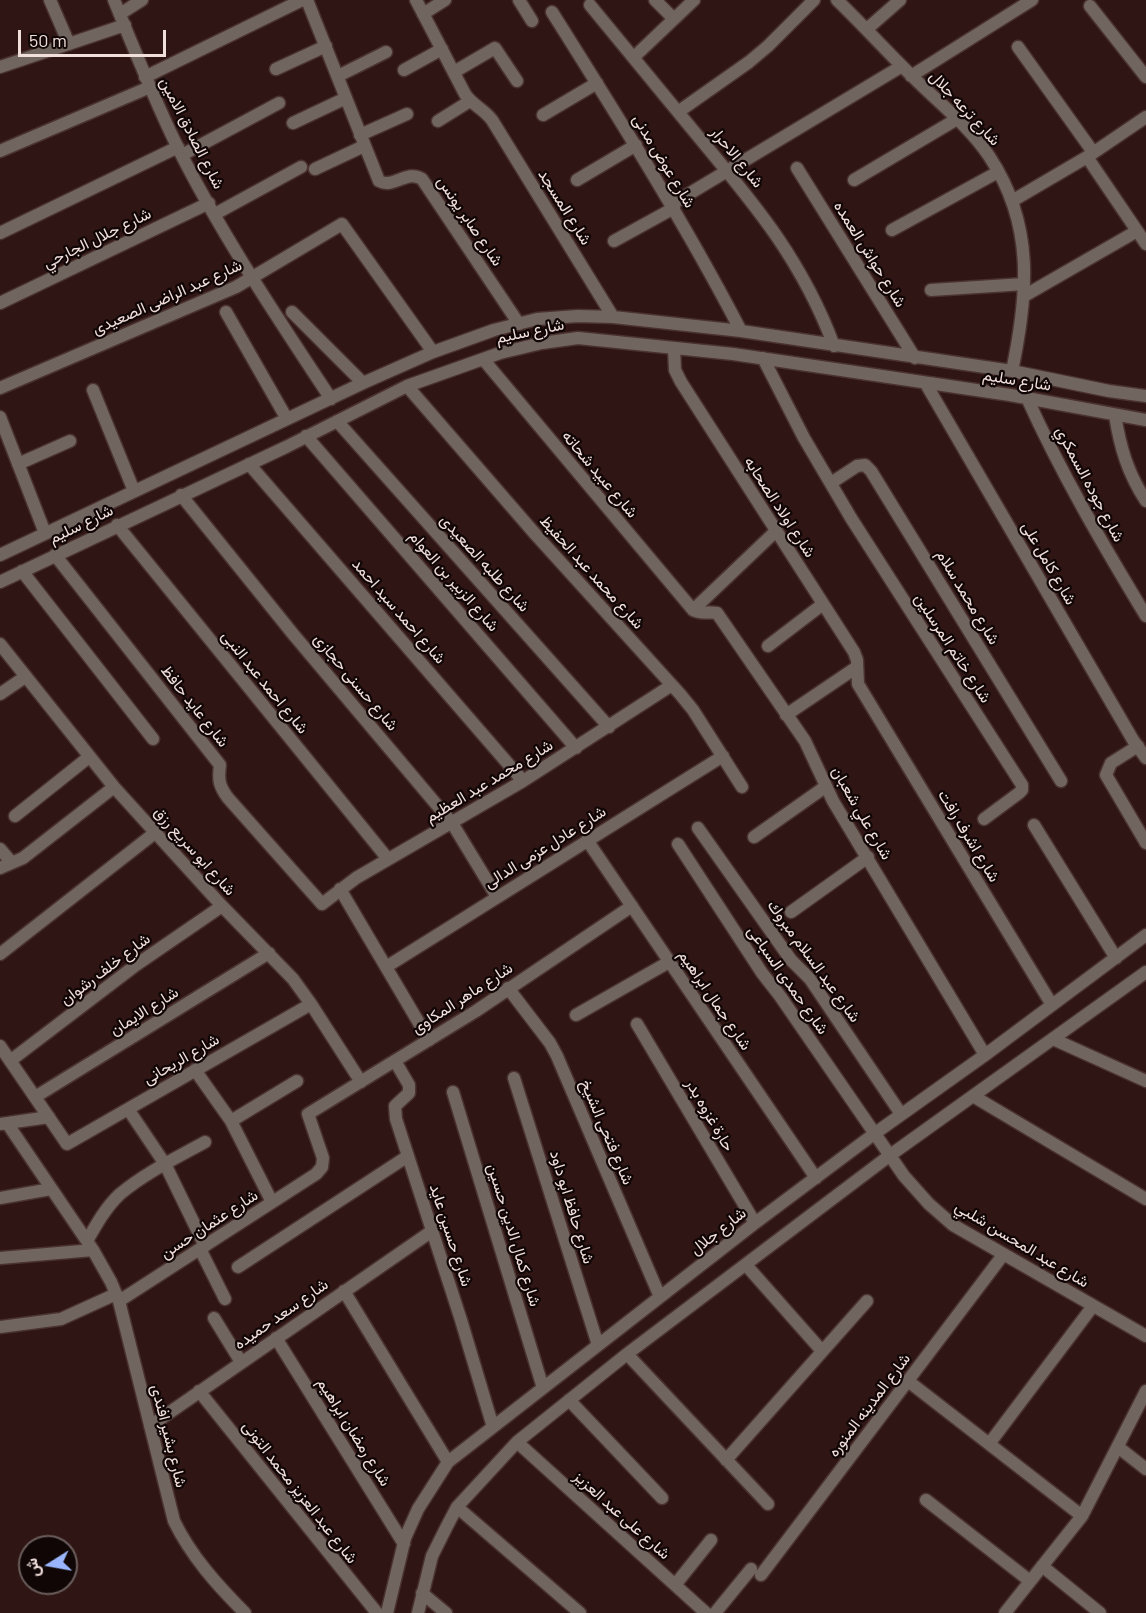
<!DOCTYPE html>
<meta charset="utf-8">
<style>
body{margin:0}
#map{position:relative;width:1146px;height:1613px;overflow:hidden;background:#2f1614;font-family:Barlow,Vazirmatn,sans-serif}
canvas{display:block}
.north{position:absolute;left:18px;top:1535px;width:60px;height:60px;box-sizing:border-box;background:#100605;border:2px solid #6a5d5b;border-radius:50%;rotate:259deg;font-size:16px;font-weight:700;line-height:24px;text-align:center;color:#f1dfdc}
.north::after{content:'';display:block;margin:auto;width:21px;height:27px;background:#99b5fd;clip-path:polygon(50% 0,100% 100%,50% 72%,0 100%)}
.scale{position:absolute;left:18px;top:30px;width:148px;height:27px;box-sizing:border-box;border:3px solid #f1dfdc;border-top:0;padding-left:8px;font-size:18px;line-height:21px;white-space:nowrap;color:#f1dfdc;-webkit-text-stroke:4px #100605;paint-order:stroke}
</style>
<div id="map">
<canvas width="1146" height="1613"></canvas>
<div class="north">ش</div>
<div class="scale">50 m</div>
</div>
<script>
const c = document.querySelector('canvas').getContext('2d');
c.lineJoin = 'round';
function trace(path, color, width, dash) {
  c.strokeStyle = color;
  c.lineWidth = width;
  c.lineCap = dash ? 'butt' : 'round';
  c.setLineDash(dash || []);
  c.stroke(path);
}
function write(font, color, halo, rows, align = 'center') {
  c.font = font + ' Barlow,Vazirmatn,sans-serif';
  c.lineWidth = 4.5;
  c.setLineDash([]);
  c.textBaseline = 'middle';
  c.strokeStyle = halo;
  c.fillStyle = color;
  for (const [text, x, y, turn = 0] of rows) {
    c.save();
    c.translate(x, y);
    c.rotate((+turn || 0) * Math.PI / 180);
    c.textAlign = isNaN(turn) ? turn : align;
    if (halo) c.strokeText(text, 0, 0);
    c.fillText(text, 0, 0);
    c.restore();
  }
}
const minor = new Path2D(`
 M50,0L69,44
 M114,0C134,49 154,99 177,146C221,234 277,317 331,399
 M307,0L379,181C394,189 407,169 422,179L519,324
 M416,0L465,94C472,105 484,109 492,120L613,317
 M519,0L532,21
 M655,0L674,19
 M837,0C863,25 887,52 914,78C939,103 969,126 989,156C1035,225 1028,295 1012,371
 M590,5C624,46 658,88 692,129C751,200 801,257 834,346
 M1090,6L1146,77
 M552,12C618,117 684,221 741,331
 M120,14L142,0
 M423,14L445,0
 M867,29L900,0
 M1018,47L1093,152
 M634,57L694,0
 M0,67L125,25
 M276,69L326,46
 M404,70L442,49
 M454,72L495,48L517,81
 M338,76L386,52
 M911,76L1032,0
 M145,77L302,0
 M678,112L749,62L768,46L814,0
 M543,115L597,83
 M438,121L470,101
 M293,123L346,98
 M360,135L407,114
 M0,151L150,87
 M182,155L279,103
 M1087,157L1146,244
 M797,168L915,358
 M315,169L364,146
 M577,180L636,145
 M854,180L957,119
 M1012,201L1087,157L1146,117
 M672,204L902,66
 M215,214L301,167
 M892,230L998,172
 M0,233L178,147
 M614,241L674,208
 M931,290L1024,284
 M1024,296L1137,231
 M0,303L209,203
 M226,312L287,419
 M292,312L363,383
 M674,348L675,370L681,382L854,652L857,660L858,684L1052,1005
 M763,358L804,438L851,518L1022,785V790L1019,793L984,819
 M483,359L693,610C701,615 707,611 717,613L805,741L833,801L985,1055
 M926,384L1133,740L1146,758
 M407,386L536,535L680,694L693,710L742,787
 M0,388L236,287L342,224L433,352
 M93,390L134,491
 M1027,398C1061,473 1103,545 1146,616
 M1115,415C1120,447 1128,474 1146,501
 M0,417L45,533
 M337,421L609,727
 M306,436L576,748
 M18,464L70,441
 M249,464L523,781
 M831,483L857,466L865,465L871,471L1061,781
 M181,495L293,634L452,823L497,897
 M117,525L388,859
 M0,555L363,383L433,352L494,330L537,319L578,316L613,317L741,331L1012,371L1109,391L1146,396
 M55,555L220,765C218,780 219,786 228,798L322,904L356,878L523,781L672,685
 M22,571L153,739
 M0,582L286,447L407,386L500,353L542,343L578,338L733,354L1010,395L1146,420
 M693,610L776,531
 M0,644L114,787L222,906L293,979L311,1004L361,1082
 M768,646L823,604
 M0,694L25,677
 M786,715L857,667
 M1138,746L1111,763L1106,775L1146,843
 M15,816L89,757
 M1034,825L1116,958
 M698,828L791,960L810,979L901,1114
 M754,837L825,787
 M587,840L816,1178
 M678,844L762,973L780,996L904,1176L929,1204L953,1225L1146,1336
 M0,849L12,863
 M0,868L23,858L114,787
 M340,889L429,1040
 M791,912L868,857
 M0,954L156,832
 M386,967L723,756
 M508,988L550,1043L557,1056L660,1297
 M576,1015L669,962
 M637,1024L755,1223
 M1053,1039L1146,1081
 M0,1046L67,1144L311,1004
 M10,1061L136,965L222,906
 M395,1061L409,1085V1093L395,1106L396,1119L461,1320L493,1427
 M195,1070L231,1121L272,1202
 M514,1078L598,1345
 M453,1092L543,1388
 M973,1096L1146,1199
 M35,1097L269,953
 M128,1109L165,1164L205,1246
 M231,1121L297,1081
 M7,1123L93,1250L111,1282L119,1301L174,1521C191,1556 217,1585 245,1613
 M0,1124L49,1117
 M0,1198L51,1189
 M87,1241C96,1225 106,1207 120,1194C145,1173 176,1158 205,1142
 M200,1249L225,1299
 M0,1258L93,1250
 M746,1265L822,1351
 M238,1267L408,1156
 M344,1291L448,1462
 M119,1301L316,1174L322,1167L323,1158L308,1114L476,1011L632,906
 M214,1318L241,1362
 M0,1327L61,1319L116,1294
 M276,1338L404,1544
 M627,1354L768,1504
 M908,1381L1082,1516
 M199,1391L377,1613
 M569,1400L662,1498
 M150,1426L432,1231
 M517,1442L706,1613
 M989,1444L1093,1306
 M1118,1447L1146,1469
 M726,1460L867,1301
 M926,1500L1030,1581
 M457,1507L580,1613
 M1042,1566L1100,1613
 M761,1575L1003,1255
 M675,1585L711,1540
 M422,1593L446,1613
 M387,1613L405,1538L418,1509L448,1462L755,1223L874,1134L985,1055L1146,935
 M418,1613L432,1556L447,1526L457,1507L517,1442L627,1354L889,1156L1146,972
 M715,1613L751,1569
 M1005,1613L1082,1516L1146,1391`);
trace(minor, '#4a3230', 15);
trace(minor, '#71655f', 12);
write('16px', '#f1dfdc', '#100605', [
 ["شارع ترعه جلال",965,108,47],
 ["شارع الصادق الامين",192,133,63],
 ["شارع الاحرار",737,157,51],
 ["شارع عوض مدنى",664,161,59],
 ["شارع المسجد",565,207,58],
 ["شارع صابر يونس",470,221,56],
 ["شارع جلال الجارحي",97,238,-26],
 ["شارع حواش العمده",870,254,58],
 ["شارع عبد الراضى الصعيدى",167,297,-24],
 ["شارع سليم",530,331,-12],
 ["شارع سليم",1017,380,9],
 ["شارع عبيد شحاته",600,474,50],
 ["شارع جوده السمكري",1090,484,62],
 ["شارع اولاد الصحابه",780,507,57],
 ["شارع سليم",81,524,-26],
 ["شارع طلبه الصعيدى",485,563,48],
 ["شارع كامل على",1049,563,60],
 ["شارع محمد عبد الحفيظ",592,572,48],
 ["شارع الزبير بن العوام",454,581,49],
 ["شارع محمد سلام",968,597,59],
 ["شارع احمد سيد احمد",399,611,49],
 ["شارع خاتم المرسلين",953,648,57],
 ["شارع احمد عبد النبى",265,682,51],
 ["شارع حسنى حجازى",356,682,50],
 ["شارع عايد حافظ",195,706,52],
 ["شارع محمد عبد العظيم",489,781,-31],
 ["شارع علي شعبان",862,813,60],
 ["شارع اشرف رافت",969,836,59],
 ["شارع عادل عزمى الدالى",545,847,-32],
 ["شارع ابو سريع رزق",195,851,48],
 ["شارع عبد السلام مبروك",814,961,54],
 ["شارع خلف رشوان",105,969,-37],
 ["شارع حمدى السباعى",788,980,55],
 ["شارع ماهر المكاوى",462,998,-33],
 ["شارع جمال ابراهيم",715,1000,56],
 ["شارع الايمان",144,1011,-32],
 ["شارع الريحانى",181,1059,-30],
 ["حارة غزوه بدر",710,1115,60],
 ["شارع فتحى الشيخ",607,1132,67],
 ["شارع حافظ ابو داود",572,1207,73],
 ["شارع عثمان حسن",209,1224,-33],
 ["شارع جلال",718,1231,-38],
 ["شارع حسين عايد",451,1235,72],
 ["شارع كمال الدين حسين",514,1235,73],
 ["شارع عبد المحسن شلبي",1022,1244,31],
 ["شارع سعد حميده",281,1314,-35],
 ["شارع المدينه المنوره",869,1405,-53],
 ["شارع رمضان ابراهيم",354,1432,58],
 ["شارع بشير افندى",169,1436,76],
 ["شارع عبد العزيز محمد التونى",300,1492,52],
 ["شارع على عبد العزيز",622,1515,42]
]);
</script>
